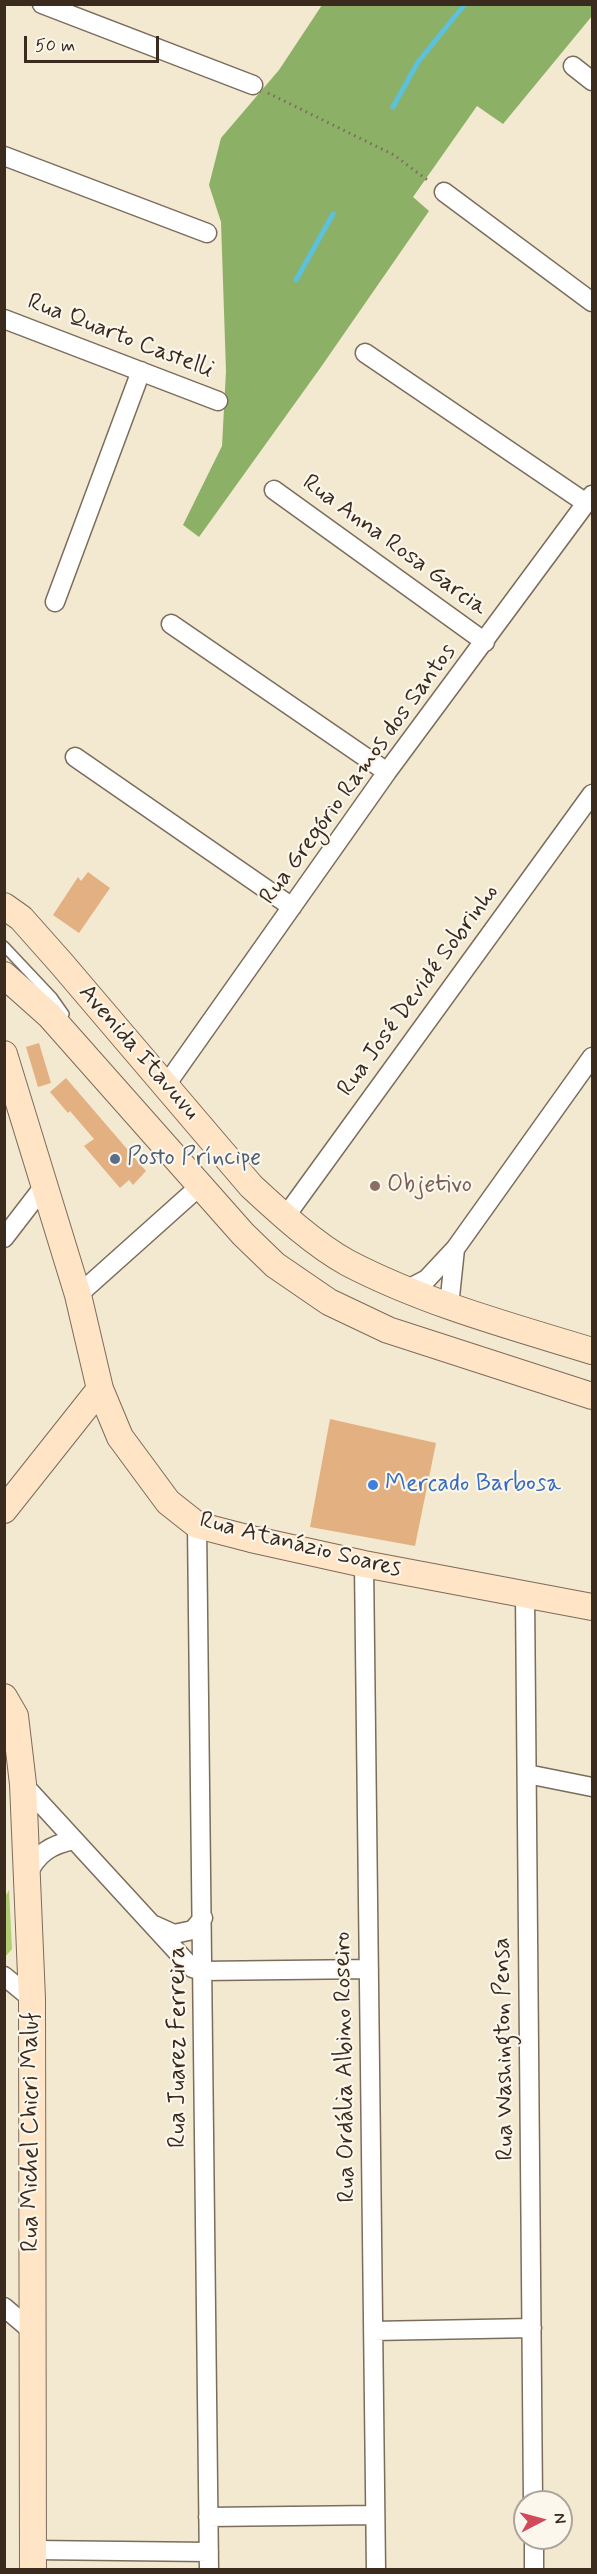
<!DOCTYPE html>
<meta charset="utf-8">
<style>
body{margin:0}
#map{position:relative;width:597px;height:2574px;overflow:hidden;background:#f3e8d0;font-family:Mynerve,sans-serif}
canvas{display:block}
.frame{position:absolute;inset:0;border:6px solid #3b2a1e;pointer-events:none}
.north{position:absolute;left:513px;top:2490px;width:60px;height:60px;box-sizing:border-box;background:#fbf7ec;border:2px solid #aea59a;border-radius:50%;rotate:84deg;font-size:16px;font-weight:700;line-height:24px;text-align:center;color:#3b2a1e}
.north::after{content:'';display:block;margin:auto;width:21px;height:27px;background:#d1495b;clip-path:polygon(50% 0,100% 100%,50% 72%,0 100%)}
.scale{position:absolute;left:24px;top:36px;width:135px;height:27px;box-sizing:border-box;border:3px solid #3b2a1e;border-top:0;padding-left:8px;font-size:18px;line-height:21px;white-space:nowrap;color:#3b2a1e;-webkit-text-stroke:4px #fbf7ec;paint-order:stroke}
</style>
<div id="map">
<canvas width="597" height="2574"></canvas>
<div class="frame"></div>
<div class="north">N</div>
<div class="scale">50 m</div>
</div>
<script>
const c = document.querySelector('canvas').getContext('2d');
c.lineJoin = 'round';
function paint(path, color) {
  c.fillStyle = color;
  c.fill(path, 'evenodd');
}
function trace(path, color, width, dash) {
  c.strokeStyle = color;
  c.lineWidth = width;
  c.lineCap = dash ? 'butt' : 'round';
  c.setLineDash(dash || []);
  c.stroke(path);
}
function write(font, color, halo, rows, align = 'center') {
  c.font = font + ' Mynerve,sans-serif';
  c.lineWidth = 4.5;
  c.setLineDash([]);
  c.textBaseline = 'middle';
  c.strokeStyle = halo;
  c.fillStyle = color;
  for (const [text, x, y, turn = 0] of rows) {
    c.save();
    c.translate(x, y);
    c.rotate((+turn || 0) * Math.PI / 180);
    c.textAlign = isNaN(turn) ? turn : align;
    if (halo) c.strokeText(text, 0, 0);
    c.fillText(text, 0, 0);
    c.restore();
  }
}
paint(new Path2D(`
 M9,1890L12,1949L5,1957V1897Z`), '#b0cd74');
paint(new Path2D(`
 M322,5H592V16L503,124L477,106L413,197L429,211L321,367L199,537L183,525L222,446L226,371L221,222L209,185L221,138L279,70Z`), '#8cb066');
trace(new Path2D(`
 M393,107L418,62L465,4
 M296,280L333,214`), '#5dc1db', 5);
paint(new Path2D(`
 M88,872L110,888L79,933L53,915L78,877L81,881Z
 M39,1043L51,1083L38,1087L26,1047Z
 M66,1078L146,1171L133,1185L129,1180L120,1188L84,1146L94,1139L70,1111L68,1113L50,1092Z
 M330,1419L436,1443L415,1546L310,1527Z`), '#e3b082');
const lane = new Path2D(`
 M4,946L52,997L64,1014`);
const street = new Path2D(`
 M42,4L253,85
 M573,66L592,81
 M4,156L207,233
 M444,192L592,302
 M4,319L218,401
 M365,353L586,503
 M274,490L485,642
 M55,602L141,371
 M171,624L387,772
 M75,757L292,907
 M166,1085L387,772L592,495
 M285,1217L592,794
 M4,1238L44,1186
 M406,1290L427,1279L455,1249L592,1057
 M78,1295L201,1185
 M449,1306L455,1249
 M197,1525L209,2570
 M364,1564L376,2570
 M525,1595L533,2502
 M527,1774L592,1787
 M23,1784L192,1968L202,1971L369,1969
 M27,1875C38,1853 50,1845 74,1840
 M154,1925L174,1934L193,1930L203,1918
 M4,1976L32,1999
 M4,2307L32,2331
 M373,2331L532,2328
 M208,2517L375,2515
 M534,2538V2570
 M33,2550L209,2552`);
const secondary = new Path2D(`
 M4,906L21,918L61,963L251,1186C279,1212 315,1245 348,1263C425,1303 510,1326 592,1351
 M4,975L49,1015L243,1234L275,1265L329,1302L388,1330L592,1396
 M4,1054L78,1295L100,1389L120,1437L168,1502L197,1525L251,1539L364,1564L592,1607
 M4,1510L100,1389
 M4,1697L15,1716L23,1784L32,1999L33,2570`);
trace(lane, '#7b6c5c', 12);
trace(street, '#7b6c5c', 21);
trace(secondary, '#7b6c5c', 28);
trace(new Path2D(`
 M268,93L394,155L430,182`), '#7b6c5c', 3, [1.5, 4.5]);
trace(lane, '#fff', 9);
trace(street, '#fff', 18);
trace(secondary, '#ffe4c6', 26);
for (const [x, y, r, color] of [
 [115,1159,6,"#5c6f8a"],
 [375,1186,6,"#8d6e63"],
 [373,1485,6,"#3f7fe0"]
]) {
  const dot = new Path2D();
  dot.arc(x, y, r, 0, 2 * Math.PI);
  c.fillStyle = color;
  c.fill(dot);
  trace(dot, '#fbf7ec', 2);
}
write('24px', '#3b2a1e', '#fbf7ec', [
 ["Rua Quarto Castelli",120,337,21],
 ["Rua Anna Rosa Garcia",394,546,36],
 ["Rua Gregório Ramos dos Santos",359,775,-54],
 ["Rua José Devidé Sobrinho",419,991,-54],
 ["Avenida Itavuvu",138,1053,49],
 ["Rua Atanázio Soares",300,1546,14],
 ["Rua Juarez Ferreira",179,2047,-90],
 ["Rua Washington Pensa",505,2049,-91],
 ["Rua Ordália Albino Roseiro",346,2067,-91],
 ["Rua Michel Chicri Maluf",32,2132,-90]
]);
write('24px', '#4e5e75', '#fbf7ec', [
 ["Posto Príncipe",127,1159]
], 'left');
write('24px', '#785e54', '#fbf7ec', [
 ["Objetivo",387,1186]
], 'left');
write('24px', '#366cbe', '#fbf7ec', [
 ["Mercado Barbosa",385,1485]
], 'left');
</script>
